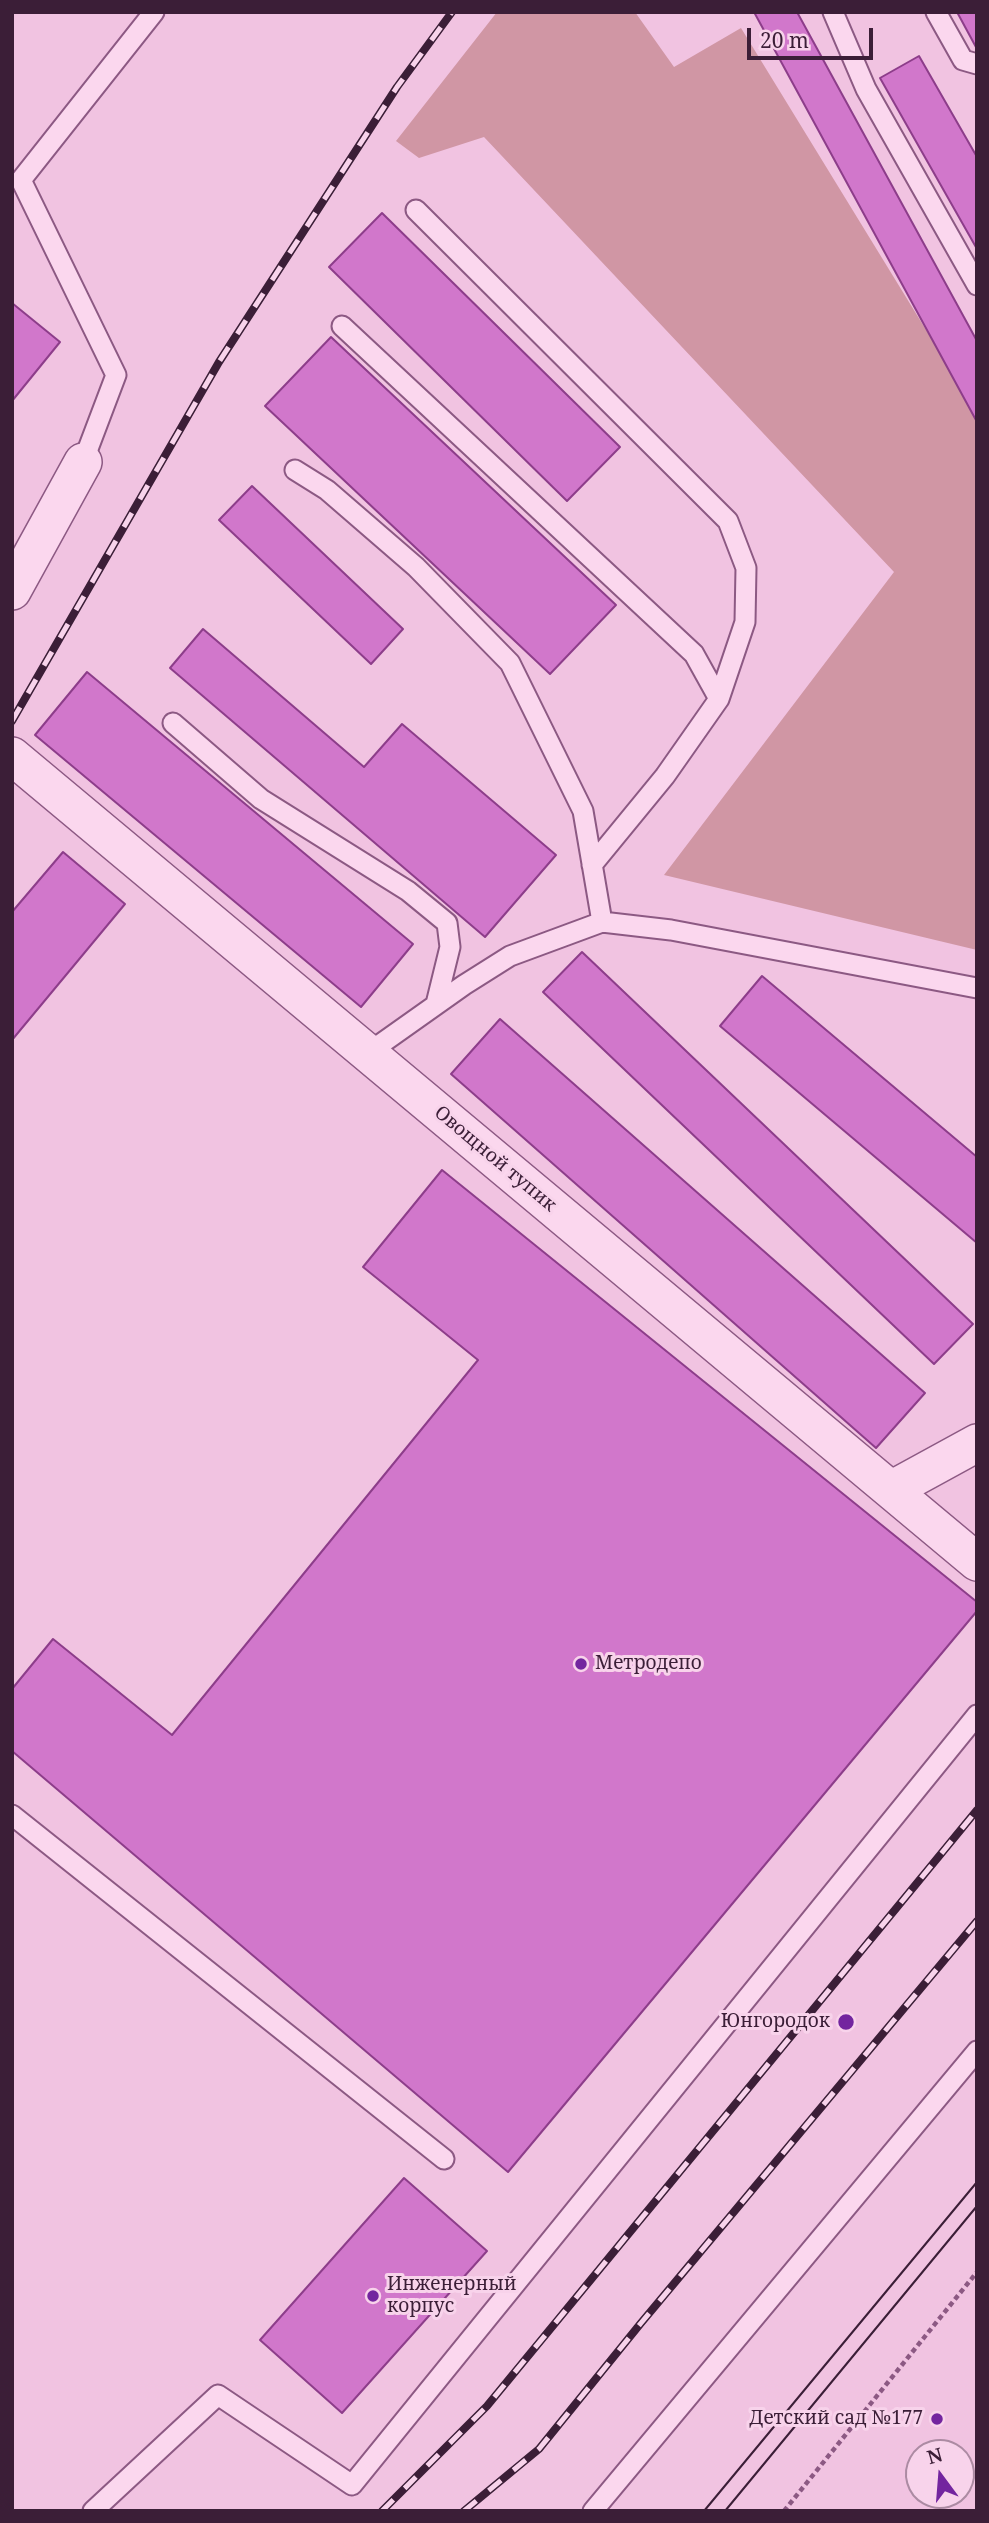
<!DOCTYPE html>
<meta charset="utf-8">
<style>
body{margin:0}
#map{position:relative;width:989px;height:2523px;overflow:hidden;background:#f1c3e1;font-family:"Noto Serif",serif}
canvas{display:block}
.frame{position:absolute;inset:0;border:14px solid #3b1e37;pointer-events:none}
.north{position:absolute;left:905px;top:2439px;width:70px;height:70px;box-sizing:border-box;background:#f8d3eb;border:2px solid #ac8ba3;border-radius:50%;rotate:344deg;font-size:19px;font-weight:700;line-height:28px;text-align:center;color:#3b1e37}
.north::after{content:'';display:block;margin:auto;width:24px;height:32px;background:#73259f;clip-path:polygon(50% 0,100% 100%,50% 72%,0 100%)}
.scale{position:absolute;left:747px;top:28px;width:126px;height:32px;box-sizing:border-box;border:4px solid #3b1e37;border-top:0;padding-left:9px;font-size:21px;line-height:24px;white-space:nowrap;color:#3b1e37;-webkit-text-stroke:5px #f8d3eb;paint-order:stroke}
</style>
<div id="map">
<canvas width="989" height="2523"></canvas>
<div class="frame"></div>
<div class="north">N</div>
<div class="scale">20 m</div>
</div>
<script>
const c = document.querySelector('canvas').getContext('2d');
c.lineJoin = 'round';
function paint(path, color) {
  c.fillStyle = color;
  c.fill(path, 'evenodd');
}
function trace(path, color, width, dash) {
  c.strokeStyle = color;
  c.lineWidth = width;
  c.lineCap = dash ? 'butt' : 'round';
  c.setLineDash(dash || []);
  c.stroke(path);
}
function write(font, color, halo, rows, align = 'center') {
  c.font = font + ' "Noto Serif",serif';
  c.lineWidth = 6;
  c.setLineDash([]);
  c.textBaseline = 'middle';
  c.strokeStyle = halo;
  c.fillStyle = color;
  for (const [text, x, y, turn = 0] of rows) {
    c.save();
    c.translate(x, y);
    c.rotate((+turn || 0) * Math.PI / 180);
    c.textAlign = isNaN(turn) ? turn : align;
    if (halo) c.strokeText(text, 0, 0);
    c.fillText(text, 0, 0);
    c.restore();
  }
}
paint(new Path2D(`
 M497,12H635L674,67L741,28L977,413V950L664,875L894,572L484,137L419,158L396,141Z`), '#d096a4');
const building = new Path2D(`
 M754,12H797L977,341V422Z
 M957,12H977V49Z
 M919,56L977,157V249L880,78Z
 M382,213L620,447L567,501L329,267Z
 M12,303L60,342L12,401Z
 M331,337L616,605L550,674L265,406Z
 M252,486L403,629L371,664L219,520Z
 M203,629L364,767L402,724L556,855L485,937L170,668Z
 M87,672L413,944L361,1007L35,735Z
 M63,852L125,904L12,1040V912Z
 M582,952L973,1324L934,1364L543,992Z
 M762,976L977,1157V1243L720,1026Z
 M500,1019L925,1393L876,1448L451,1074Z
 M442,1170L977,1602V1611L508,2172L12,1751V1689L53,1639L172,1735L478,1360L363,1267Z
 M404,2178L487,2251L342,2413L260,2340Z`);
paint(building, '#d177cb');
trace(building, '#8d3d8a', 2);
const lane = new Path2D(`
 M833,12L866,89L977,285
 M936,12L963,60L977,64
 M416,210L728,521L746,568L745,622L719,699L665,776L592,865
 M342,326L694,654L719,699
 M83,462L116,375L21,180L154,12
 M295,470L327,490L416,567L510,663L583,811L602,922
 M173,723L261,799L408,891L447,923L450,947L436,1004
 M368,1053L464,985L510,956L602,922L671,930L977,988
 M12,1815L444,2159
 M93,2511L218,2395L352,2485L977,1715
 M593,2511L977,2051`);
const street = new Path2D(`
 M12,591L83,462
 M12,756L977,1562
 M891,1490L977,1443`);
trace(lane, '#8c5983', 23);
trace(street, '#8c5983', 40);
trace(new Path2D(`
 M784,2511L977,2272`), '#8c5983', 4.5, [5, 3.5]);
trace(lane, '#fbd7ee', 19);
trace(street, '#fbd7ee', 37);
trace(new Path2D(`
 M704,2511L977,2182
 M725,2511L977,2206`), '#3b1e37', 2);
const rail = new Path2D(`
 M12,721L219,362L397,87L452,12
 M382,2511L487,2406L977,1810
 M464,2511L539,2449L641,2323L977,1921`);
trace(rail, '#3b1e37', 8);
trace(rail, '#f8d3eb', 5, [16]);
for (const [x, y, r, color] of [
 [581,1664,7,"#73259f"],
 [846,2022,9,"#73259f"],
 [373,2296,7,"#73259f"],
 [937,2419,7,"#73259f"]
]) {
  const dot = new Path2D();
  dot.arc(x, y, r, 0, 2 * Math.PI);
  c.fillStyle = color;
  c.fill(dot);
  trace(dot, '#f8d3eb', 2.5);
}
write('19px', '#3b1e37', '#f8d3eb', [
 ["Овощной тупик",495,1159,40]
]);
write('19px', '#3b1e37', '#f8d3eb', [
 ["Метродепо",595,1664],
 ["Юнгородок",830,2022,"right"],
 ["Инженерный",387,2285],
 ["корпус",387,2307],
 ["Детский сад №177",923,2419,"right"]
], 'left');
</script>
